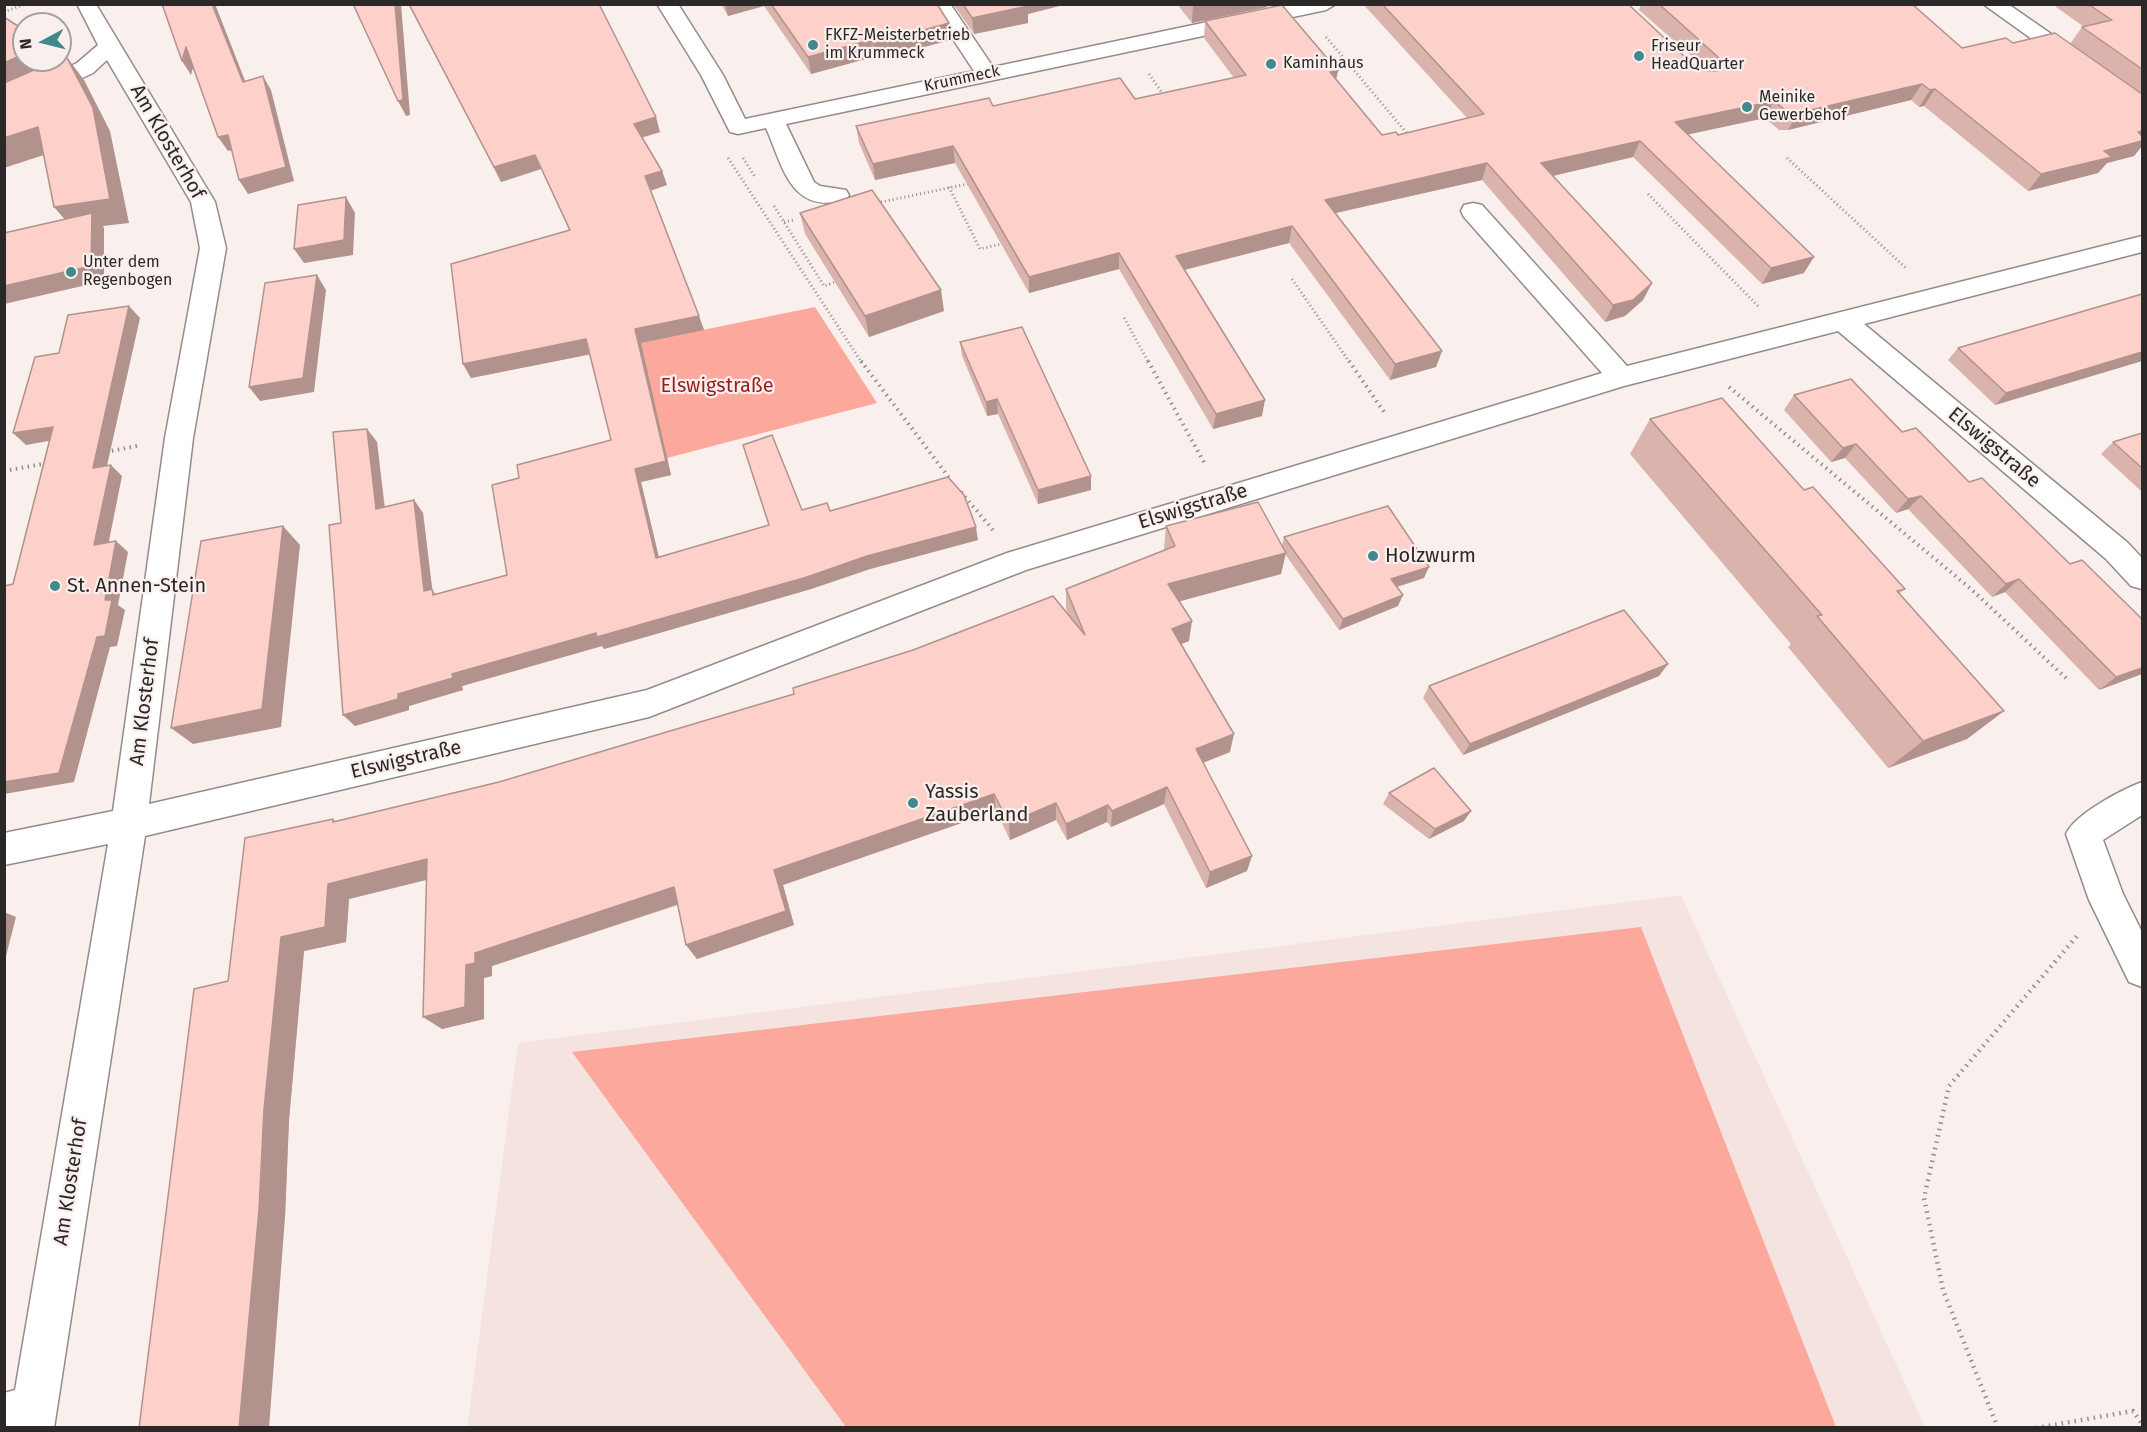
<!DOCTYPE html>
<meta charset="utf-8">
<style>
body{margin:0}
#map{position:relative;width:2147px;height:1432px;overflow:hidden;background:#f9f0ee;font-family:"Fira Sans",sans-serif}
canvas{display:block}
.frame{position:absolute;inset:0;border:6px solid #2b2827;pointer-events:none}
.north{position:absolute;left:12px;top:12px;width:60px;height:60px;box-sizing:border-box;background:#f9f0ee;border:2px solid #a7a09e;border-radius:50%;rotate:263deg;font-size:16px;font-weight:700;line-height:24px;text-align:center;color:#2b2827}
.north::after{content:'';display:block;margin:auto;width:21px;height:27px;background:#41898c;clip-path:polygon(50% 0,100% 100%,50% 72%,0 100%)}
</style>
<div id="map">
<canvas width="2147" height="1432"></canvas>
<div class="frame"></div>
<div class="north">N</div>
</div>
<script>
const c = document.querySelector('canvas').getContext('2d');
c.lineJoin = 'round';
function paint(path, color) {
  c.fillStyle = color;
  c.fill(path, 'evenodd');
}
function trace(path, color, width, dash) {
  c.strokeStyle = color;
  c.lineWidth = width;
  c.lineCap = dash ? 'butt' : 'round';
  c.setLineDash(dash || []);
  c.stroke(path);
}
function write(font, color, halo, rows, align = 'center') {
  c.font = font + ' "Fira Sans",sans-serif';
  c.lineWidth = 4.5;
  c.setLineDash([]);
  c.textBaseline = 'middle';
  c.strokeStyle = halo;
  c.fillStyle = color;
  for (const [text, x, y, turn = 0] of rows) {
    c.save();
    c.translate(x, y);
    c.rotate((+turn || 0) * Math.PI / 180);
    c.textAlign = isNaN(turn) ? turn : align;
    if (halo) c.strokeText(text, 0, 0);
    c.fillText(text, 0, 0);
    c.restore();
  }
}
paint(new Path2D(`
 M1681,895L1925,1427L467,1428L518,1043Z`), '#f5e3e0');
paint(new Path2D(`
 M815,307L877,403L667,458L639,343Z
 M1641,927L1836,1427H846L572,1052Z`), '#fda89d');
const minor = new Path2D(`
 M77,4L97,6L215,202L226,248L193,438L149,804L647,690L1007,553L1602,373L1464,217L1461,211L1464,205L1473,203L1482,205L1627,366L2142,236V252L1864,324L2128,543L2142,558V589L2131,586L2106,559L1838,331L1624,386L1026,570L649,717L145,836L54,1428H4V1393L15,1390L108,844L4,865V833L113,811L165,438L200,248L191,202L107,60L93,73L4,114V98L77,63L98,45Z
 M657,4H678L723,75L745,119L974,71L933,9L937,4L951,5L993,67L1293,4H1336L1326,10L786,124L814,182L820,186L846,190L849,195L846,200C790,215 783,166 766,128L738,134L730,132L701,75Z
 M1983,4H2008L2142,97V114L2134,112Z
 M2142,782V815L2103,840L2123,894L2142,932V987L2129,982L2089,900L2066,834C2075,814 2121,790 2142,782Z`);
trace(minor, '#948c8a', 3);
trace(new Path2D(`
 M4,12L25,4
 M1326,37L1410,137
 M1149,74L1165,97
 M728,158L862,363
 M743,158L755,177
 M1787,158L1906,268
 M949,187L980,249L1001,244
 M1648,194L1759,307
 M877,203L972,183
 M774,206L824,286L835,282
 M784,222L793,220
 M1292,279L1350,363
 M1124,318L1149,363`), '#938d8b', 3, [1, 3]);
trace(new Path2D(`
 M861,361L950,479
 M1148,361L1206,466
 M1349,361L1384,412
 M1729,387L1971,589L2067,679
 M106,452L137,446
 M4,471L48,463
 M961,492L993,530`), '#938d8b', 4, [1.5, 4.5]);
trace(new Path2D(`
 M1998,1428L1943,1290L1924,1198L1949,1086L2077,936
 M2036,1428L2133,1411L2142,1424`), '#938d8b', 4.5, [1.5, 5]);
paint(minor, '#fff');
paint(new Path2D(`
 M408,4H604L600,6L660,132L642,138L662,171L667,185L651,190L704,330L641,343L671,475L641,482L659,557L769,525L802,510L830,511L978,540L870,569L811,589L604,649L602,646L462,686L463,690L409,706V710L355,726L343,715L341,523L367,429L377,442L385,507L414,500L423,513L432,589L436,594L507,575L519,478L611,440L590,354L471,378L463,364L569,230L541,169L501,182Z
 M721,4H937L950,40L876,60L873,57L811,74L764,6L728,16Z
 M953,4H1067L1028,14V23L974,34Z
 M1177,4H1268L1267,7L1192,23Z
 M1363,4H1628L1699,70H1707L1639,10L1641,4H1912L1962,48L2013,43L2070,44L2082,27H2084L2052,4H2142V146L2134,156L2107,163L2098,173L2028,191L1924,106L1919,107L1911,100L1788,130H1779L1765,118L1688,134L1804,273L1762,284L1633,157L1553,176L1652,283L1643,300L1625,316L1605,322L1482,180L1336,213L1442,351L1436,367L1390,380L1289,243L1185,270L1262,416L1213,429L1119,269L1029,293L955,163L875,180L859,143L856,126L993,106L1135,99L1234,78L1204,38L1205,21L1338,71L1336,79L1382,135H1398L1467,118Z
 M800,213L944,311L869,337L805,234Z
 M2142,294V361L1995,405L1948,360L1958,348Z
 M960,342L1091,490L1038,504L998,414L987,416L962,356Z
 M1851,379L2142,674L2099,690L2005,592L1992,597L1908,509L1896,513L1845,458L1831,462L1784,410L1794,395Z
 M1650,419L1804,490L1905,589L1899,594L2004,711L1967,739L1888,768L1788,647L1791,644L1630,454Z
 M2142,433V492L2101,454L2113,442Z
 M1166,526L1282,546L1284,537L1424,578L1397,587L1398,606L1339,630L1285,554L1281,574L1179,601L1189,641L1181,644L1230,752L1203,763L1247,871L1206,888L1164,804L1111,827L1107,822L1067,840L1056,820L1010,840L996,811L783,885L794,925L697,959L686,945L678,905L492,966V976L484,978V1019L442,1029L427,880L349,899L346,942L304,951L289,1120L285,1217L228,981L333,819L335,821L499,782L1069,615L1066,609V589L1165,551L1164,548Z
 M1659,676L1463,755L1423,698L1429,686Z
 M1389,793L1464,821L1429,839L1383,804Z`), '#dab3ad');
paint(new Path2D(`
 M212,4H215L251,96L243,82Z
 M395,4H401L410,115L406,116L398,101Z
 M725,4H764V6L728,16Z
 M1023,4H1067L1028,14V23L974,34L972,18Z
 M1202,4H1268L1267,7L1192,23L1193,6Z
 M949,23L950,40L876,60L873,44Z
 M871,40L873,57L811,74L808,57Z
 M186,47L195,61L191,75L182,61Z
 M60,53L68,65L4,95V63L24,54V60H60Z
 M66,56L84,80L110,131L129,223L103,226L104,228V281L4,304V286L74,230L54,207Z
 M1338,71L1334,88L1330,72Z
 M263,76L271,90L294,181L248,194L239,180Z
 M1922,84L1911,100L1788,130L1798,113Z
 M1935,89L1924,106L1919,107L1930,90Z
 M1774,101L1765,118L1667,139L1675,122Z
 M656,117L660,132L639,138L634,124Z
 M38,127L56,151L4,168V138Z
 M2142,131V146L2134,156L2107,163L2098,173L2028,191L2041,174L2104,151L2138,132Z
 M228,135L237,149L228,151L218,137Z
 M1640,141L1633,157L1535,180L1541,163Z
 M953,146L955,163L875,180L873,164Z
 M535,155L541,169L501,182L494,167Z
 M1487,163L1482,180L1322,216L1325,200Z
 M662,171L667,185L650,191L645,176Z
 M346,197L355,213L353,255L304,263L294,249Z
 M1292,226L1289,243L1175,272L1176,256Z
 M1119,253V269L1029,293V277Z
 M1814,257L1804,273L1762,284L1771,268Z
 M317,275L326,290L314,392L260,401L249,387Z
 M1652,283L1643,300L1625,316L1605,322L1613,305Z
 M941,290L944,311L869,337L865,316Z
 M129,306L140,318L104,479L93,468Z
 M699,316L704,330L641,343L671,475L641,482L662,571L656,558L635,469V329Z
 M586,339L592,354L471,378L463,364Z
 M1442,351L1436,367L1390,380L1395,364Z
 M2142,352V361L1995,405L2006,393Z
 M997,399L998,414L987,416L986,402Z
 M1265,400L1262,416L1213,429L1216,414Z
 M53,427L65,438L26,445L13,433Z
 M367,429L377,442L386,522L376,509Z
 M1856,444L1845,458L1831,462L1843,448Z
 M111,465L122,476L106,556L94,545Z
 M1091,476V490L1038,504V490Z
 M1921,496L1908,509L1896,513L1908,499Z
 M414,500L423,513L434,604L424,591Z
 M283,526L300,545L281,727L193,744L171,728Z
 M976,527L978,540L870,569L811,589L604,649L602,646L462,686L463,690L409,706V710L355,726L343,715L452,674L867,556Z
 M116,541L128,552L118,605L125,610L117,646L110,647L74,782L4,794V782L105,600Z
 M1286,553L1281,574L1166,605L1168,584Z
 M1429,567L1424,578L1387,590L1391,579Z
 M2019,579L2005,592L1992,597L2006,584Z
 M1403,595L1398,606L1339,630L1343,619Z
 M1192,621L1189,641L1169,649L1172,629Z
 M1668,664L1659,676L1463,755L1470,744Z
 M2142,668V674L2099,690L2116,677Z
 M2004,711L1967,739L1888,768L1923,741Z
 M1234,734L1230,752L1192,767L1196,749Z
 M1167,787L1164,804L1111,827L1112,811Z
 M994,794L996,811L783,885L794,925L697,959L686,945L774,870Z
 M1056,803V820L1010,840L1009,823Z
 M1108,805L1107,822L1067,840L1066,824Z
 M1471,811L1464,821L1429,839L1435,829Z
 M1252,856L1247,871L1206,888L1210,872Z
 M427,859L445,875L349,899L346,942L304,951L289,1120L285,1217L269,1428H239L264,1110L281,937L328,884Z
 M674,887L685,902L492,966V976L484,978V1019L442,1029L423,1017L475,953Z
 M4,912L16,917L4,964Z`), '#b1928d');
const building = new Path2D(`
 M162,4H212L243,82L263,76L286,167L239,180L228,135L218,137L186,47L182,61Z
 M353,4H395L403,100L398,101Z
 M409,4H599L656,117L634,124L662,171L645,176L699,316L635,329L666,461L635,469L656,558L769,525L743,445L772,435L802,510L827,503L830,511L948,477L964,495L976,527L867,556L807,577L597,637L596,633L452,674L453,678L398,694V699L343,715L329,525L341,523L333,432L367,429L376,509L414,500L424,591L432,589L433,595L507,575L492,485L519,478L517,465L611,440L586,339L463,364L451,264L570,230L535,155L494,167Z
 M771,4H937L949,23L873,44L871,40L808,57Z
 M963,4H1026L1028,6L972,18Z
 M1382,4H1628L1699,70L1717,71L1722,64L1718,57L1659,4H1912L1962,48L2006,38L2013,43L2055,33L2142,94V131L2138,132L2142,136V141L2104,151L2112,157L2041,174L1935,89L1930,90L1922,84L1798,113H1789L1774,101L1675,122L1814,257L1771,268L1640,141L1541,163L1652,283L1633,300L1613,305L1487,163L1325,200L1442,351L1395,364L1292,226L1176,256L1265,400L1216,414L1119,253L1029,277L953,146L873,164L856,126L989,98L993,106L1120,78L1135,99L1246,75L1205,21L1282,5L1338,71L1330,72L1382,135L1396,132L1398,135L1484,114Z
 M2088,4H2142V69L2082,27L2112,20Z
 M4,17L24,30V54L4,63Z
 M66,56L93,108L110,199L54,207L38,127L4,138V83L57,60H60V59Z
 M872,190L941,290L865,316L800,213Z
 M346,197L344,240L294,249L298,205Z
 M92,213L91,266L4,286V233Z
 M317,275L303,378L249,387L265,283Z
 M2142,294V352L2006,393L1958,348Z
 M129,306L93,468L111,465L94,545L116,541L105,600H112L105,636L97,637L59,773L4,782V586L13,584L53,427L13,433L35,357L59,353L68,315Z
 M1022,327L1091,476L1038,490L997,399L986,402L960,342Z
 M1851,379L1902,432L1916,428L1969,482L1982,478L2070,564L2082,560L2142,619V668L2116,677L2019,579L2006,584L1921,496L1908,499L1856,444L1843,448L1794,395Z
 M1722,398L1804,490L1813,487L1905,589L1897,591L2004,711L1923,741L1817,616L1822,615L1650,419Z
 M2142,433V468L2113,442Z
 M1258,502L1286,553L1168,584L1192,621L1172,629L1234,734L1196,749L1252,856L1210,872L1167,787L1112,811L1108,805L1066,824L1056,803L1009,823L994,794L774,870L786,911L686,945L674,887L475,953V963L466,965L465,1007L423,1017L427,859L328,884L325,927L281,937L264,1110L259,1210L239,1428H139L194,989L228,981L245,838L333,819V822L499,782L794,694L793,688L913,650L1053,596L1085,635L1066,589L1175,546L1166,526Z
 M1388,506L1429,567L1391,579L1403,595L1343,619L1284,537Z
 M283,526L262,709L171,728L201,541Z
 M1624,610L1668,664L1470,744L1429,686Z
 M1434,768L1471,811L1435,829L1389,793Z`);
paint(building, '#fdd0c9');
trace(building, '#b1928d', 1.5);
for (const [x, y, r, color] of [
 [813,45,6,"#41898c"],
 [1639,56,6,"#41898c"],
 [1271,64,6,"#41898c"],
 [1747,107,6,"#41898c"],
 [71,272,6,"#41898c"],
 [1373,556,6,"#41898c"],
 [55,586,6,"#41898c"],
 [913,803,6,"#41898c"]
]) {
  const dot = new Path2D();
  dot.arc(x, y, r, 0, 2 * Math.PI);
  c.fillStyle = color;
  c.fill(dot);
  trace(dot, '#f9f0ee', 2);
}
write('16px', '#2b2827', '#f9f0ee', [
 ["FKFZ-Meisterbetrieb",825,36],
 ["im Krummeck",825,54],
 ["Friseur",1651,47],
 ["HeadQuarter",1651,65],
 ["Kaminhaus",1283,64],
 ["Meinike",1759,98],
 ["Gewerbehof",1759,116],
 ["Unter dem",83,263],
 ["Regenbogen",83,281]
], 'left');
write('16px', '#2b2827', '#f9f0ee', [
 ["Krummeck",962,79,-12]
]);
write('20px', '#2b2827', '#f9f0ee', [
 ["Am Klosterhof",167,142,60],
 ["Elswigstraße",1994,448,40],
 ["Elswigstraße",1193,507,-17],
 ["Am Klosterhof",145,702,-83],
 ["Elswigstraße",406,760,-13],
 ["Am Klosterhof",71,1182,-81]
]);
write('20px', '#981d1a', '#f9f0ee', [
 ["Elswigstraße",717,386]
]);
write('20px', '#2b2827', '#f9f0ee', [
 ["Holzwurm",1385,556],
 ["St. Annen-Stein",67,586],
 ["Yassis",925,792],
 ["Zauberland",925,815]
], 'left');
</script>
